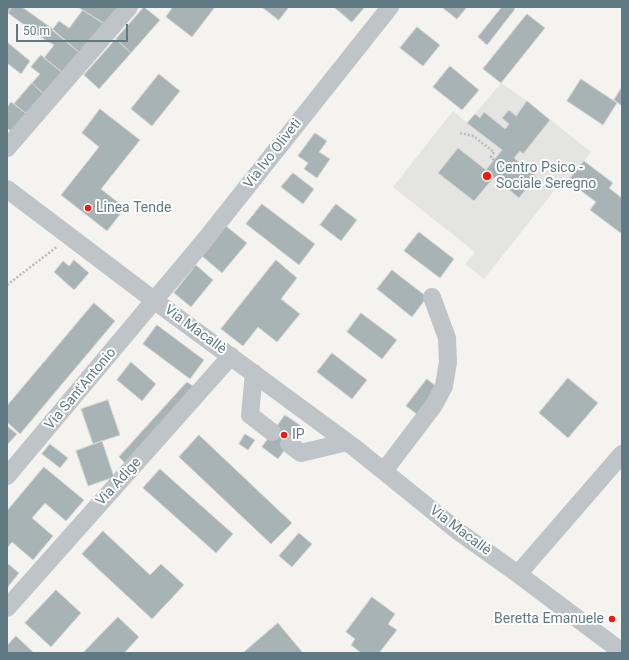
<!DOCTYPE html>
<meta charset="utf-8">
<style>
body{margin:0}
#map{position:relative;width:629px;height:660px;overflow:hidden;background:#f4f3ef;font-family:Roboto,sans-serif}
canvas{display:block}
.frame{position:absolute;inset:0;border:8px solid #607a83;pointer-events:none}
.scale{position:absolute;left:16px;top:24px;width:112px;height:18px;box-sizing:border-box;border:2px solid #607a83;border-top:0;padding-left:5px;font-size:12px;line-height:14px;white-space:nowrap;color:#607a83;-webkit-text-stroke:3px #fff;paint-order:stroke}
</style>
<div id="map">
<canvas width="629" height="660"></canvas>
<div class="frame"></div>
<div class="scale">50 m</div>
</div>
<script>
const c = document.querySelector('canvas').getContext('2d');
c.lineJoin = 'round';
function paint(path, color) {
  c.fillStyle = color;
  c.fill(path, 'evenodd');
}
function trace(path, color, width, dash) {
  c.strokeStyle = color;
  c.lineWidth = width;
  c.lineCap = dash ? 'butt' : 'round';
  c.setLineDash(dash || []);
  c.stroke(path);
}
function write(font, color, halo, rows, align = 'center') {
  c.font = font + ' Roboto,sans-serif';
  c.lineWidth = 4;
  c.setLineDash([]);
  c.textBaseline = 'middle';
  c.strokeStyle = halo;
  c.fillStyle = color;
  for (const [text, x, y, turn = 0] of rows) {
    c.save();
    c.translate(x, y);
    c.rotate((+turn || 0) * Math.PI / 180);
    c.textAlign = isNaN(turn) ? turn : align;
    if (halo) c.strokeText(text, 0, 0);
    c.fillText(text, 0, 0);
    c.restore();
  }
}
paint(new Path2D(`
 M501,83L527,101L591,152L562,189L558,186L484,279L465,264L475,252L393,187L453,111L467,123Z`), '#e4e5e3');
const building = new Path2D(`
 M7,7H12L8,13L7,12Z
 M12,7H22L50,27L42,38L8,13Z
 M78,7H119L105,24Z
 M144,7L160,20L131,53L116,39Z
 M173,7H215L192,37L166,17Z
 M262,7H289L279,20Z
 M334,7H365L352,22Z
 M442,7H467L457,19Z
 M502,7H513L515,9L487,45L478,37Z
 M83,10L105,24L80,53L52,30L59,21L69,28Z
 M527,14L545,28L501,83L483,69Z
 M50,27L80,53L63,73L44,58L54,45L42,38Z
 M417,27L440,45L423,66L400,48Z
 M116,39L131,53L99,89L84,75Z
 M7,42L30,61L21,74L7,63Z
 M41,55L63,73L45,95L32,83L40,74L31,67Z
 M450,66L479,90L462,110L433,87Z
 M159,74L180,91L152,126L131,109Z
 M581,79L617,103L603,125L567,101Z
 M32,83L45,95L28,115L14,104Z
 M622,87V106L614,100Z
 M527,101L550,120L523,154L520,151L514,158L536,176L519,198L494,177L474,201L438,173L458,148L486,170L502,150L467,123L475,114L480,118L484,112L505,129L509,124L502,118L509,110L516,116Z
 M11,102L28,115L13,133L7,128V108Z
 M100,109L140,140L101,189L125,208L107,231L61,195L99,147L82,133Z
 M315,133L327,141L319,152L330,159L317,178L304,169L308,163L298,156Z
 M584,161L613,183L609,188L622,198V234L590,210L596,202L568,181Z
 M293,173L314,189L303,204L281,187Z
 M262,204L315,244L299,265L246,224Z
 M336,204L357,220L341,241L320,225Z
 M226,226L247,243L222,273L202,256Z
 M419,232L454,259L440,278L404,251Z
 M74,260L89,273L74,290L54,272L63,261L69,266Z
 M276,260L297,278L281,299L300,314L277,342L258,327L243,346L221,329Z
 M196,265L213,280L191,307L174,293Z
 M392,270L427,297L412,317L377,289Z
 M94,303L115,321L20,434L7,422V406Z
 M361,313L397,340L382,359L347,332Z
 M157,325L204,360L190,379L143,344Z
 M332,353L367,380L352,399L317,372Z
 M131,362L156,384L142,401L117,380Z
 M568,378L598,403L568,438L539,413Z
 M427,379L437,387L417,414L406,406Z
 M187,382L196,388L127,465L119,457Z
 M108,400L120,435L93,444L81,409Z
 M285,415L301,426L278,459L262,447Z
 M7,426L17,434L7,445Z
 M245,434L255,440L248,450L239,444Z
 M199,435L292,523L271,544L179,457Z
 M102,441L114,477L88,486L76,451Z
 M50,444L68,458L60,468L42,454Z
 M44,467L84,500L66,521L45,503L32,518L53,536L33,560L12,542L7,548V511Z
 M160,469L233,534L216,553L143,488Z
 M103,531L150,575L161,564L184,585L152,619L82,554Z
 M299,533L312,544L292,567L279,556Z
 M7,563L19,573L7,588Z
 M56,590L81,613L51,647L25,623Z
 M372,597L395,614L388,624L397,630L379,653H361L351,645L355,639L346,632Z
 M118,617L139,637L124,653H83Z
 M278,623L303,653H243Z
 M16,636L34,653H7V646Z`);
paint(building, '#a7b3b5');
trace(building, '#d5d4d2', 1);
trace(new Path2D(`
 M460,133L473,136L494,152L491,157L494,160
 M7,285L58,246`), '#b8bcbe', 2.5, [2, 2]);
trace(new Path2D(`
 M7,148L129,7
 M7,189L155,301L355,448L459,532L518,574L622,652
 M254,373L250,415L272,432
 M289,444L301,453L347,442
 M384,471L434,405L444,386L448,362L447,338L432,297
 M7,476L204,241L390,7
 M518,574L622,454
 M7,608L231,356`), '#bec4c7', 18);
for (const [x, y, r, color] of [
 [487,176,5,"#f4180f"],
 [88,208,4,"#f4180f"],
 [284,435,4,"#f4180f"],
 [612,619,4,"#f4180f"]
]) {
  const dot = new Path2D();
  dot.arc(x, y, r, 0, 2 * Math.PI);
  c.fillStyle = color;
  c.fill(dot);
  trace(dot, '#fff', 1.5);
}
write('14px', '#607a83', '#fff', [
 ["Via Ivo Oliveti",273,154,-52],
 ["Via Macallè",195,330,36],
 ["Via Sant'Antonio",81,389,-50],
 ["Via Adige",119,482,-48],
 ["Via Macallè",460,531,37]
]);
write('14px', '#607a83', '#fff', [
 ["Centro Psico -",496,168],
 ["Sociale Seregno",496,184],
 ["Linea Tende",96,208],
 ["IP",292,435],
 ["Beretta Emanuele",604,619,"right"]
], 'left');
</script>
